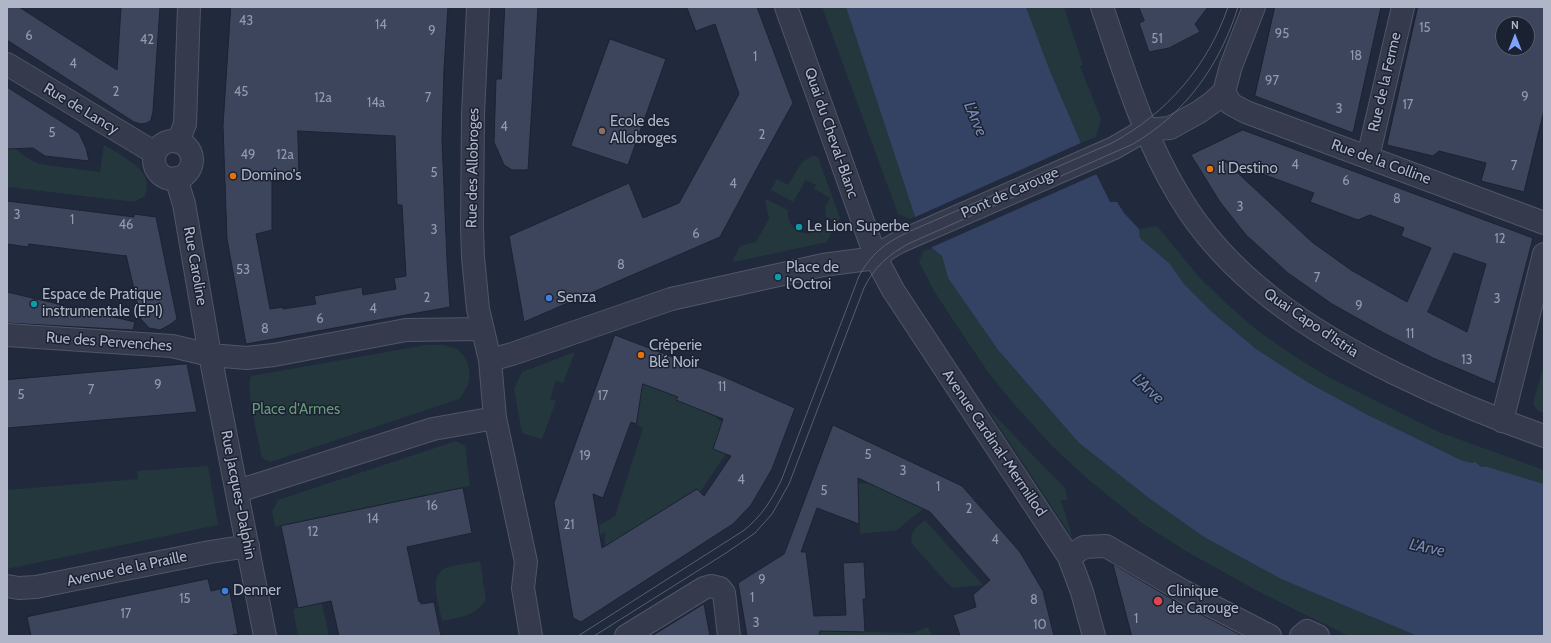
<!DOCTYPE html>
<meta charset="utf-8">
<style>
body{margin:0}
#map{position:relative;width:1551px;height:643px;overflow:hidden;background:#21293c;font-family:Cabin,sans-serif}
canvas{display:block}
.frame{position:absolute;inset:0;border:8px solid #b0b6c8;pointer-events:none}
.north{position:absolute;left:1495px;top:16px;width:40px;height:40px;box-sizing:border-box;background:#1a2130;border:1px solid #565d6d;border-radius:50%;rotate:0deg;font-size:11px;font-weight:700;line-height:16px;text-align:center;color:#b0b6c8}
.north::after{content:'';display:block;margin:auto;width:14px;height:18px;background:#80a1fd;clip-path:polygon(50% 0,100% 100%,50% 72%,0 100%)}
</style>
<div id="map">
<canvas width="1551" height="643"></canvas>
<div class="frame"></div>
<div class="north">N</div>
</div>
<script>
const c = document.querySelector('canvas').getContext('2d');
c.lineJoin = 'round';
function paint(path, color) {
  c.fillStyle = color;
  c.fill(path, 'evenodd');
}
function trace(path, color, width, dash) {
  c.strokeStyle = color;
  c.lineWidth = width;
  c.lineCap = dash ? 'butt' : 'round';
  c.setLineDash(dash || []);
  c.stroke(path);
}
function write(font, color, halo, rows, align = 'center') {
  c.font = font + ' Cabin,sans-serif';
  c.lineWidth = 3;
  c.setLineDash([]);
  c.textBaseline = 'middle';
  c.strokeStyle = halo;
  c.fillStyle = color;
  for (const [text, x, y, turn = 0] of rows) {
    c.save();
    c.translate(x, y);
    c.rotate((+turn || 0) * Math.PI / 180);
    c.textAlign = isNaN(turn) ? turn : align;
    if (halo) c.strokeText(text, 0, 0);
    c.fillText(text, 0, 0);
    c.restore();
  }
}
paint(new Path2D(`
 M822,7H846L915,217L910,219L898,214Z
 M1026,7H1064L1083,65L1080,66L1101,119L1096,137L1081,143L1050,71Z
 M104,145C117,153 149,168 147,187C147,190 145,193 145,196L134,202L7,187V149L15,148L24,156L39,164L100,172Z
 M812,156L818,157L840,218L837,222L826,217L825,208L830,198L814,189L816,185L806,180L793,202L771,190L777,179L788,185L802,162Z
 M766,199L788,210C786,230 806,240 821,228L831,233L827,242L734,262L733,259L740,246L756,242L769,219L765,201Z
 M1157,226L1199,277L1227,304L1258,331L1294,356L1330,378L1439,432L1544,470V484L1488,467H1482L1479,464L1463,461L1364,413L1309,383L1256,349L1212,312L1184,284L1170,264L1140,238L1139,229Z
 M932,248L942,256L948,278L998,350L1079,443L1150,499L1204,537L1281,579L1415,635L1432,636H1349L1263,594L1184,550L1142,523L1090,481L1053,447L1012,402L988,372L955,323L934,291L919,262L923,251Z
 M426,345C436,345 445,344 454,348C460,350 464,356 467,362C473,376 468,388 459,399L270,462L262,458C259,442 245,387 251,376Z
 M575,352L563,383L556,381L550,399L556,401L542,439L522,433L514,389L522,372Z
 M1544,364V413L1538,411L1533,404Z
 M644,381L702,405L700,410L716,417L720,421L723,420L713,449L726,454L700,492L696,489L605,546V532L600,536L598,526L615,516L643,428L633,423L639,406Z
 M985,405L1021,443L1065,488L1068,499L1061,501L1073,539Z
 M456,441L465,446L470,486L275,527L272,511L278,500Z
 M208,466L218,525L7,569V490L138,479L137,471Z
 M869,483L923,509L897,530L860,534L858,484Z
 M925,520L983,585L953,588L948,584L912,544C909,532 916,527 925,520Z
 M480,561L486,600C474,617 461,617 442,621C440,607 428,577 444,569C451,565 472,563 480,561Z
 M322,603L329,636H298L293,609Z
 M928,627L932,636H813H819L820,631L913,633Z`), '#23373d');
paint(new Path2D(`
 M846,7H1026L1050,71L1081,143L1110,202H1117L1124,213L1139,229L1140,238L1170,264L1184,284L1212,312L1256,349L1309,383L1364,413L1463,461L1473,463L1475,462L1482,467H1488L1544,484V636L1415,635L1281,579L1204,537L1150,499L1079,443L998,350L948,278L942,256L932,248L915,217Z`), '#344264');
paint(new Path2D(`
 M1083,142L1099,173L930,248L913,218Z`), '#21293c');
const building = new Path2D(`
 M7,7H19L117,70L121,7H160L153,111L151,120L147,123L141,124L134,122L7,40Z
 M231,7H448L444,69L442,139L447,260L450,307L246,344L227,239L223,126ZM298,131L395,136L397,205H402L406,276L394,278L396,289L363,295L362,287L314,296L316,304L283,309V307L270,309L256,234L272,230V180H299Z
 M505,7H538L528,170H512L504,165L494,142L496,79H501Z
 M687,7H757L793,103L756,170L720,237L524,322L509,236L629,183L643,218L679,203L739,94L715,24L696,31Z
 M1139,7H1208L1195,24L1200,32L1169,48L1149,52L1139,23L1144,21Z
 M1275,7H1381L1353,133L1255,96Z
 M1418,7H1544V110L1524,192L1481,181L1486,163L1439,151L1433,156L1387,145ZM1503,24H1527V48H1503Z
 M610,39L666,59L628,165L571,146Z
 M7,87L79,133L86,148L89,161L45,156L33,148L7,149Z
 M1243,130L1533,238L1495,384L1433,358L1382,332L1332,304L1288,273L1246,235L1220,202L1191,155ZM1224,160L1314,193L1310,202L1358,220L1370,215L1404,228L1401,236L1431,248L1407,302L1351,270L1312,242ZM1454,253L1486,264L1467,332L1428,312Z
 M7,201L134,217V214L156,217L177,319L171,324L160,330L149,328L141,319L126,255V256L29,244L28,247L7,244Z
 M7,292L135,322L133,330L7,323Z
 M615,335L722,376L795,408L772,469L751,505L733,524L581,622L573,618L554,503ZM643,384L678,397L676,400L723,419L713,449L731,456L704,496L697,489L602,548L593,494L603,498L631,422L636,424Z
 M187,364L197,412L7,428V380Z
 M833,425L962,486L1020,552L1043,591L1054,636H960L953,615L976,607L973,595L990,580L930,512L858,478L859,524L817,508L801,552H806L814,616L846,615L843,563L864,562L866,599H863L865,632L820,631L819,636H747L738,583L784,554Z
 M463,488L472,533L407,547L419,602L421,601V604L434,602L441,636H339L331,601L298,608L281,526Z
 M1113,564L1177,602L1243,636H1132Z
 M208,579L211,591L229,587L238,634L228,636H31L27,617Z
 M704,604L710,636H652Z`);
paint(building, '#3d455c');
trace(building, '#1c2333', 1);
const minor = new Path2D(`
 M478,7L473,115L472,226L473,257L478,309L490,360L495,418L526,562L523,588L531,636
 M786,7L876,258L893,290L1069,557L1082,592L1094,636
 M1102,7C1124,71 1143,136 1178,194C1227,278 1311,332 1396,374C1445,398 1493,418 1544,436
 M7,64L155,153
 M1224,92L1231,104L1246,112L1544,223
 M1145,130L1170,128L1199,112L1213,102L1224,92L1231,66L1254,7
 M154 160a19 19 0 1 1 38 0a19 19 0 1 1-38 0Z
 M178,142L185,124L189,7
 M1368,157L1403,7
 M176,178L184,204L210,355L265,636
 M876,258L887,249L899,242L1114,148L1145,130
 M7,335L172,346L210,355L247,358L274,355L406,330L482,329
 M490,360L512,354L671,299L823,265L876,258
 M1502,421L1544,254
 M238,491L433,429L495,418
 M1069,557L1084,547L1106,546L1183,591L1270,636
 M7,586L19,588L36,587L210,552L248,546
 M626,636L704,588L711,586L720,588L724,593L729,636
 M1301,636L1307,631L1318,636`);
trace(minor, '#505667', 24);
trace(minor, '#353b4c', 22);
trace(new Path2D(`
 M578,636L743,531C761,517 771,501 781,481L859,276C871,254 884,244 906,233L1112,143C1167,113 1208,66 1228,7
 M594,636L726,553L755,533L772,514L789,484L864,288C874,267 889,254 910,243L1133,144C1186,113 1220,65 1238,7`), '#565f73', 1);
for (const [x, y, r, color] of [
 [602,131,4,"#8d6e63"],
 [1210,169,4,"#e8710a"],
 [233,176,4,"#e8710a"],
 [799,227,4,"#0f9aa8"],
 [778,277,4,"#0f9aa8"],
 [549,298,4,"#3f7fe0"],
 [34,304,4,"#0f9aa8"],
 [641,355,4,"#e8710a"],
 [225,591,4,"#3f7fe0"],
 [1158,601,5,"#e0444e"]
]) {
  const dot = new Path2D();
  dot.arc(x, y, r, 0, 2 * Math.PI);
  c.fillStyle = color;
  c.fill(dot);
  trace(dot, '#1a2130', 1.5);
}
write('13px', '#939aad', null, [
 ["43",246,21],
 ["14",381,25],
 ["15",1425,28],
 ["9",432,31],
 ["95",1282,34],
 ["6",29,36],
 ["51",1157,39],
 ["42",147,40],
 ["18",1356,56],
 ["1",755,57],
 ["4",73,64],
 ["97",1272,81],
 ["2",116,92],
 ["45",241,92],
 ["9",1525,97],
 ["12a",323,98],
 ["7",428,98],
 ["14a",376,103],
 ["17",1408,105],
 ["3",1339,109],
 ["4",504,127],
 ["5",52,133],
 ["2",762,135],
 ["49",248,155],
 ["12a",285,155],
 ["4",1295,165],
 ["7",1514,166],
 ["5",434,173],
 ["6",1346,181],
 ["4",733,184],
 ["8",1397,199],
 ["3",1240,207],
 ["3",17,215],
 ["1",72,220],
 ["46",126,225],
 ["3",434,230],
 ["6",696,234],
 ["12",1500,239],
 ["8",621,265],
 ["53",243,270],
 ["7",1317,278],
 ["2",427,298],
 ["3",1497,299],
 ["9",1359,306],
 ["4",373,309],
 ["6",320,319],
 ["8",265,329],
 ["11",1410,334],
 ["13",1467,360],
 ["9",158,385],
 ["11",722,387],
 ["7",91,390],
 ["5",21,395],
 ["17",603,396],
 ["5",868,455],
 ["19",585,456],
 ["3",903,471],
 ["4",741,480],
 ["1",938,487],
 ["5",824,491],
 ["16",432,506],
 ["2",969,509],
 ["14",373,519],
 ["21",569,525],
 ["12",313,532],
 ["4",995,540],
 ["9",762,580],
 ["1",752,598],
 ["15",185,599],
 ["8",1034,600],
 ["17",126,614],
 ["1",1136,619],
 ["3",756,623],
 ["10",1040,625]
]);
write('15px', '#b0b6c8', '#1a2130', [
 ["Rue de la Ferme",1385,82,-77],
 ["Rue de Lancy",81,109,31],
 ["Quai du Cheval-Blanc",831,133,71],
 ["Rue de la Colline",1381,162,20],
 ["Rue des Allobroges",473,168,-89],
 ["Pont de Carouge",1010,193,-24],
 ["Rue Caroline",195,266,80],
 ["Quai Capo d'Istria",1311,323,34],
 ["Rue des Pervenches",109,342,4],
 ["Avenue Cardinal-Mermillod",994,443,56],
 ["Rue Jacques-Dalphin",238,495,79],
 ["Avenue de la Praille",127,569,-12]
]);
write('15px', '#b0b6c8', '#1a2130', [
 ["Ecole des",610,122],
 ["Allobroges",610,139],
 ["il Destino",1218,169],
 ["Domino's",241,176],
 ["Le Lion Superbe",807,227],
 ["Place de",786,268],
 ["l'Octroi",786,285],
 ["Espace de Pratique",42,295],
 ["instrumentale (EPI)",42,312],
 ["Senza",557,298],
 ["Crêperie",649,346],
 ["Blé Noir",649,363],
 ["Denner",233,591],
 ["Clinique",1167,592],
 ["de Carouge",1167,609]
], 'left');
write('15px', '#669a78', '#1a2130', [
 ["Place d'Armes",296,410]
]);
write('italic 16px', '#7688b2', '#1a2130', [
 ["L'Arve",975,119,67],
 ["L'Arve",1148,389,42],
 ["L'Arve",1427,548,12]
]);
</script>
